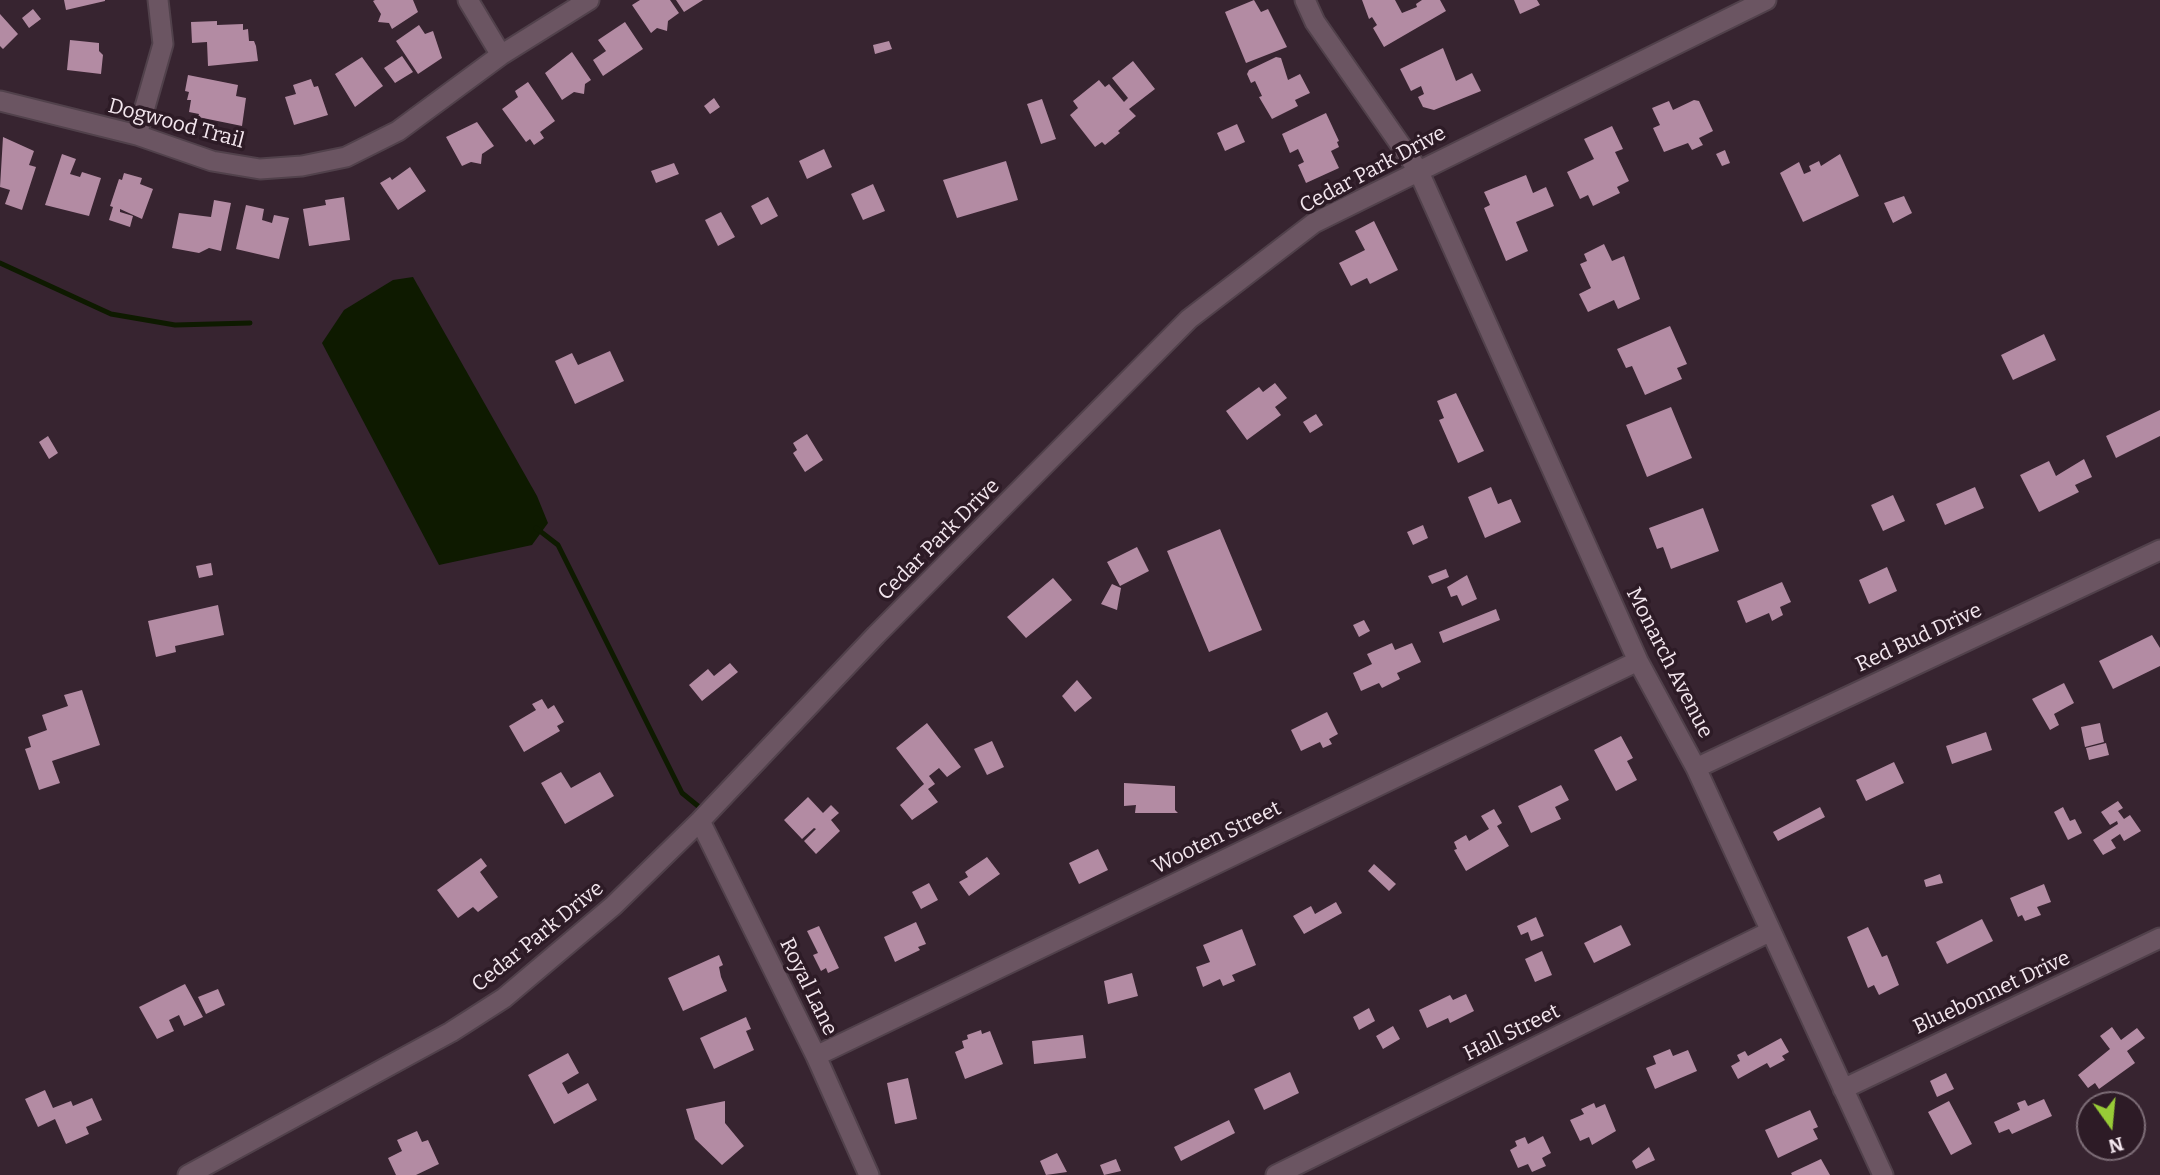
<!DOCTYPE html>
<style>
body{margin:0}
#map{position:relative;width:2160px;height:1175px;overflow:hidden;background:#372430;font-family:Bitter,serif}
canvas{display:block}
.north{position:absolute;left:2076px;top:1091px;width:70px;height:70px;box-sizing:border-box;background:#2d1b26;border:2px solid #7c6c76;border-radius:50%;rotate:165deg;font-size:19px;font-weight:700;line-height:28px;text-align:center;color:#f3e6ee}
.north::after{content:'';display:block;margin:auto;width:24px;height:32px;background:#98cb37;clip-path:polygon(50% 0,100% 100%,50% 72%,0 100%)}
</style>
<div id="map">
<canvas width="2160" height="1175"></canvas>
<div class="north">N</div>
</div>
<script>
const c = document.querySelector('canvas').getContext('2d');
c.lineJoin = 'round';
function paint(path, color) {
  c.fillStyle = color;
  c.fill(path, 'evenodd');
}
function trace(path, color, width, dash) {
  c.strokeStyle = color;
  c.lineWidth = width;
  c.lineCap = dash ? 'butt' : 'round';
  c.setLineDash(dash || []);
  c.stroke(path);
}
function write(font, color, halo, rows, align = 'center') {
  c.font = font + ' Bitter,serif';
  c.lineWidth = 7;
  c.setLineDash([]);
  c.textBaseline = 'middle';
  c.strokeStyle = halo;
  c.fillStyle = color;
  for (const [text, x, y, turn = 0] of rows) {
    c.save();
    c.translate(x, y);
    c.rotate((+turn || 0) * Math.PI / 180);
    c.textAlign = isNaN(turn) ? turn : align;
    if (halo) c.strokeText(text, 0, 0);
    c.fillText(text, 0, 0);
    c.restore();
  }
}
paint(new Path2D(`
 M413,277L537,496L548,523L532,545L439,565L322,343L344,310L393,280Z`), '#0e1a00');
trace(new Path2D(`
 M0,263L111,314L175,325L250,323
 M536,528L558,545L682,793L698,806`), '#0e1a00', 5);
paint(new Path2D(`
 M64,0H105V1L66,10Z
 M375,0H413L418,12L392,29L389,23L378,22L381,14L373,1Z
 M640,0H670L679,13L668,21L667,31L657,28L651,33L632,5Z
 M676,0H703L684,12Z
 M1254,0L1261,12L1268,9L1287,47L1246,63L1225,12Z
 M1362,0H1395L1402,13L1417,7L1416,4L1422,0H1440L1446,11L1384,47L1373,28L1377,25L1372,17L1369,19Z
 M1514,0H1537L1540,5L1520,14Z
 M33,9L41,19L29,28L22,18Z
 M0,14L18,34L3,49L0,46Z
 M217,21V25L243,24V30L248,29L249,41H254L256,46L258,61L208,66L207,42L192,43L191,22Z
 M625,22L643,49L603,76L593,60L606,51L598,40Z
 M419,25L425,34L433,31L442,58L418,74L396,41Z
 M70,40L99,43V51L103,55L101,74L67,70Z
 M889,41L892,49L875,54L873,45Z
 M1443,48L1456,81L1472,73L1481,91L1434,110L1423,107L1418,97L1424,94L1421,86L1411,91L1400,69Z
 M572,52L591,80L585,84L584,94L574,92L562,100L545,73Z
 M402,56L413,72L395,83L384,68Z
 M362,57L383,86L355,107L335,74Z
 M1276,57L1281,58L1288,80L1300,74L1310,93L1295,100L1298,106L1272,119L1259,97L1262,96L1255,81L1251,83L1247,74L1249,70Z
 M1133,61L1155,89L1129,109L1136,116L1118,131L1120,133L1105,145L1102,142L1095,147L1070,115L1078,108L1073,101L1099,80L1105,87L1109,84L1124,102L1128,98L1112,78Z
 M188,75L238,85L236,96L246,98L242,126L198,117L199,114L189,112L191,100H187L189,92L185,91Z
 M311,79L314,87L318,86L328,115L294,125L285,97L296,94L293,85Z
 M528,82L555,121L540,132L544,138L534,145L530,139L526,142L502,109L518,97L515,91Z
 M714,98L720,107L710,114L704,106Z
 M1042,99L1056,139L1041,144L1027,104Z
 M1694,100L1699,101L1713,131L1699,138L1703,145L1692,150L1688,143L1664,152L1653,128L1660,125L1652,108L1669,101L1673,110Z
 M1326,113L1339,141L1337,142L1339,147L1331,151L1339,168L1306,183L1298,165L1304,162L1298,149L1290,153L1282,134Z
 M477,122L494,146L482,154L481,164L471,162L462,166L446,137Z
 M1237,124L1245,142L1225,151L1217,133Z
 M1612,126L1623,149L1615,152L1629,181L1617,187L1620,193L1593,206L1588,195L1580,199L1567,172L1594,159L1584,139Z
 M3,137L34,151L29,165L36,167L22,210L5,204L10,190L0,187Z
 M824,149L832,167L807,179L799,161Z
 M1725,150L1730,163L1722,166L1716,154Z
 M62,154L76,159L70,174L80,177L82,172L101,178L89,216L45,205Z
 M1840,154L1859,196L1803,222L1780,173L1799,162L1804,174L1811,171L1809,166L1819,161L1821,166Z
 M1006,161L1018,200L957,218L943,180Z
 M674,163L679,174L656,183L651,171Z
 M410,167L426,191L398,210L380,183L390,177L392,180Z
 M124,173L142,178L140,184L153,189L142,219L120,209V212L133,216L130,227L109,220L113,207L110,206L119,179L122,180Z
 M1526,175L1533,193L1546,187L1554,206L1516,222L1528,251L1506,261L1484,208L1490,205L1484,192Z
 M873,184L885,211L863,220L851,194Z
 M1904,196L1912,213L1893,223L1884,203Z
 M344,197L350,240L309,246L303,209L326,205L325,200Z
 M768,197L778,216L761,225L751,206Z
 M214,200L231,203L221,251L209,248L199,253L172,248L179,213L211,217Z
 M246,205L264,209L262,220L272,223L274,215L289,218L279,259L236,249Z
 M721,212L735,237L718,246L705,220Z
 M1374,221L1398,270L1370,284L1367,278L1351,286L1339,263L1365,250L1355,231Z
 M1604,244L1612,261L1624,256L1640,299L1618,309L1614,300L1588,312L1579,294L1591,288L1580,264L1587,261L1584,254Z
 M1670,326L1687,364L1677,368L1682,379L1645,395L1632,366L1626,368L1617,349Z
 M2044,334L2056,360L2013,380L2001,355Z
 M610,351L624,381L575,404L555,361L572,353L578,365Z
 M1275,383L1287,398L1275,407L1281,415L1247,440L1226,411L1259,387L1263,392Z
 M1456,393L1484,451L1458,463L1439,420L1444,418L1437,401Z
 M1671,407L1692,458L1647,477L1626,425Z
 M2160,410V436L2116,458L2106,436Z
 M1316,414L1323,425L1310,433L1303,422Z
 M807,434L823,460L805,472L793,453L797,450L793,443Z
 M48,436L58,453L49,459L39,442Z
 M2084,459L2092,477L2075,485L2079,492L2039,512L2020,475L2049,461L2056,476Z
 M1491,487L1498,504L1511,499L1521,522L1485,538L1468,497Z
 M1975,487L1984,508L1945,525L1936,504Z
 M1893,495L1905,521L1883,531L1871,505Z
 M1703,508L1719,551L1671,569L1663,547L1657,549L1649,528Z
 M1423,525L1428,538L1413,545L1407,532Z
 M1220,529L1262,630L1209,652L1167,551Z
 M1137,547L1149,571L1120,586L1107,562Z
 M211,563L213,575L199,578L196,566Z
 M1887,567L1897,591L1869,604L1859,580Z
 M1446,569L1449,577L1432,584L1428,576Z
 M1467,575L1477,599L1462,606L1457,595L1451,597L1447,587Z
 M1053,578L1072,600L1026,638L1007,617Z
 M1782,582L1791,602L1780,607L1783,615L1772,621L1769,613L1746,623L1737,601Z
 M1112,584L1121,588L1117,610L1101,604Z
 M218,605L224,635L175,646L176,652L156,657L148,621Z
 M1496,609L1500,620L1443,643L1439,632Z
 M1364,620L1370,631L1359,637L1353,625Z
 M2152,635L2160,648V666L2113,689L2099,661Z
 M1392,643L1395,650L1412,643L1421,662L1397,673L1400,679L1382,688L1379,683L1361,691L1353,673L1372,664L1367,654Z
 M730,663L738,672L702,701L689,685L708,669L714,676Z
 M1077,680L1092,698L1075,712L1062,696Z
 M2064,683L2074,703L2054,714L2059,725L2050,730L2032,699Z
 M82,690L100,745L52,761L60,783L39,790L25,749L31,747L28,737L47,730L42,715L68,706L64,695Z
 M542,699L548,709L554,705L564,722L557,726L560,731L524,752L509,726L536,710L532,704Z
 M1327,712L1338,734L1329,739L1332,744L1323,748L1320,742L1301,751L1291,730Z
 M927,723L961,767L947,777L939,768L929,776L935,784L928,789L938,802L912,820L900,805L924,784L896,748Z
 M2100,723L2104,742L2085,747L2081,727Z
 M1986,732L1992,750L1952,764L1946,746Z
 M1621,736L1633,758L1627,761L1637,780L1616,791L1594,750Z
 M992,741L1004,767L987,775L974,749Z
 M2106,743L2109,755L2089,760L2086,748Z
 M1894,762L1904,783L1866,801L1856,780Z
 M561,772L571,788L600,772L614,796L565,824L541,783Z
 M1124,783L1175,786V810L1178,813H1135L1136,805L1124,806Z
 M1561,785L1569,800L1555,807L1561,819L1531,833L1518,806Z
 M808,797L823,813L831,805L839,813L831,820L840,831L816,854L804,841L816,829L814,828L802,839L784,820Z
 M2118,801L2123,808L2118,811L2124,819L2130,815L2141,831L2124,841L2120,834L2111,840L2116,848L2103,855L2093,840L2118,824L2117,821L2110,825L2101,812Z
 M1820,807L1825,817L1778,841L1773,832Z
 M2063,807L2070,821L2075,819L2082,833L2068,840L2054,812Z
 M1494,809L1502,823L1497,826L1509,846L1466,871L1454,850L1457,849L1454,842L1466,835L1469,841L1489,829L1481,816Z
 M1098,849L1108,870L1079,884L1069,863Z
 M987,857L1000,874L969,896L959,882L968,877L965,872Z
 M481,858L487,866L480,872L498,897L478,912L473,907L458,918L437,890Z
 M1374,864L1396,884L1389,891L1368,871Z
 M1940,874L1943,883L1926,887L1924,880Z
 M929,883L938,900L921,909L912,892Z
 M2044,884L2051,902L2037,907L2041,915L2025,921L2022,915L2018,917L2010,898Z
 M1336,902L1342,913L1304,934L1293,916L1311,906L1315,914Z
 M1536,917L1544,936L1531,941L1528,932L1521,935L1517,926Z
 M1982,919L1993,941L1947,964L1936,942Z
 M916,922L926,944L918,947L920,950L895,962L884,937Z
 M1621,925L1631,945L1594,963L1584,943Z
 M819,926L839,968L828,973L826,968L821,971L813,955L818,953L807,931Z
 M1868,927L1882,957L1887,955L1899,985L1879,995L1874,985L1868,988L1847,937Z
 M1242,929L1256,965L1232,975L1235,981L1223,986L1220,979L1203,987L1196,967L1210,962L1203,945Z
 M1542,951L1552,975L1535,982L1525,959Z
 M719,955L723,965L719,967L721,977L727,991L683,1011L668,978Z
 M1132,973L1138,996L1108,1004L1104,981Z
 M185,984L203,1017L184,1026L179,1015L169,1020L174,1031L157,1039L139,1007Z
 M218,989L225,1005L206,1014L198,997Z
 M1466,994L1474,1011L1450,1023L1448,1018L1427,1028L1419,1010L1450,995L1453,1000Z
 M1369,1008L1375,1021L1359,1030L1353,1017Z
 M746,1017L751,1029L746,1031L754,1050L714,1069L700,1038Z
 M1393,1026L1400,1039L1383,1049L1376,1036Z
 M2112,1027L2121,1040L2137,1028L2145,1038L2127,1051L2135,1063L2099,1089L2095,1083L2088,1088L2078,1075L2110,1049L2100,1036Z
 M981,1030L982,1034L990,1031L1003,1064L965,1079L955,1052L964,1048L962,1041L968,1039L967,1035Z
 M1083,1035L1086,1058L1034,1064L1032,1041Z
 M1781,1038L1789,1052L1782,1056L1785,1060L1770,1068L1767,1063L1738,1079L1731,1066L1740,1061L1737,1055L1745,1051L1748,1056Z
 M1670,1049L1673,1056L1688,1050L1697,1071L1655,1089L1646,1068L1656,1064L1653,1056Z
 M568,1053L579,1073L562,1083L568,1094L588,1083L597,1100L554,1124L528,1075Z
 M1290,1072L1299,1093L1264,1110L1254,1089Z
 M1946,1073L1954,1089L1937,1097L1930,1081Z
 M908,1078L917,1119L895,1124L887,1083Z
 M45,1090L53,1108L71,1101L73,1106L92,1098L102,1120L86,1127L89,1134L66,1144L55,1119L38,1127L25,1099Z
 M2044,1099L2052,1116L2012,1134L2009,1129L1999,1133L1994,1122L2020,1110L2017,1103L2025,1100L2028,1106Z
 M725,1101V1123L744,1146L722,1165L695,1139L686,1109Z
 M1949,1101L1972,1144L1951,1155L1928,1112Z
 M1594,1103L1596,1108L1605,1104L1616,1131L1592,1145L1589,1137L1580,1141L1570,1120L1584,1114L1581,1109Z
 M1810,1110L1818,1127L1813,1129L1818,1139L1778,1158L1765,1130Z
 M1229,1120L1235,1133L1181,1161L1174,1147Z
 M417,1131L422,1142L428,1140L439,1164L416,1175H396L388,1158L402,1151L397,1140Z
 M1543,1136L1551,1153L1542,1158L1546,1166L1532,1172L1528,1164L1518,1168L1510,1150L1517,1146L1515,1141L1525,1137L1528,1144Z
 M1649,1147L1655,1160L1636,1169L1632,1161Z
 M1057,1153L1067,1172L1046,1175L1040,1161Z
 M1116,1159L1121,1171L1104,1175L1100,1165Z
 M1821,1159L1830,1175H1792L1791,1173Z`), '#b38ba3');
const street = new Path2D(`
 M468,0L501,55
 M1305,0L1315,22L1418,170L1638,661L1696,768L1883,1175
 M0,101L137,135L212,161L260,169L302,166L346,157L398,131L501,55L589,0
 M137,135L163,44L158,0
 M1696,768L2160,550
 M700,821L816,1056L869,1175
 M816,1056L1638,661
 M1843,1089L2160,938
 M188,1175L451,1032L504,998L613,906L700,821L876,635L1189,319L1314,223L1766,0
 M1276,1175L1769,932`);
trace(street, '#51414b', 23);
trace(street, '#6b5562', 19);
write('21px', '#f3e6ee', '#2d1b26', [
 ["Dogwood Trail",176,124,15],
 ["Cedar Park Drive",1373,170,-28],
 ["Cedar Park Drive",939,540,-45],
 ["Red Bud Drive",1919,638,-25],
 ["Monarch Avenue",1669,663,63],
 ["Wooten Street",1217,838,-26],
 ["Cedar Park Drive",538,937,-39],
 ["Royal Lane",808,987,64],
 ["Bluebonnet Drive",1992,993,-25],
 ["Hall Street",1512,1033,-26]
]);
</script>
